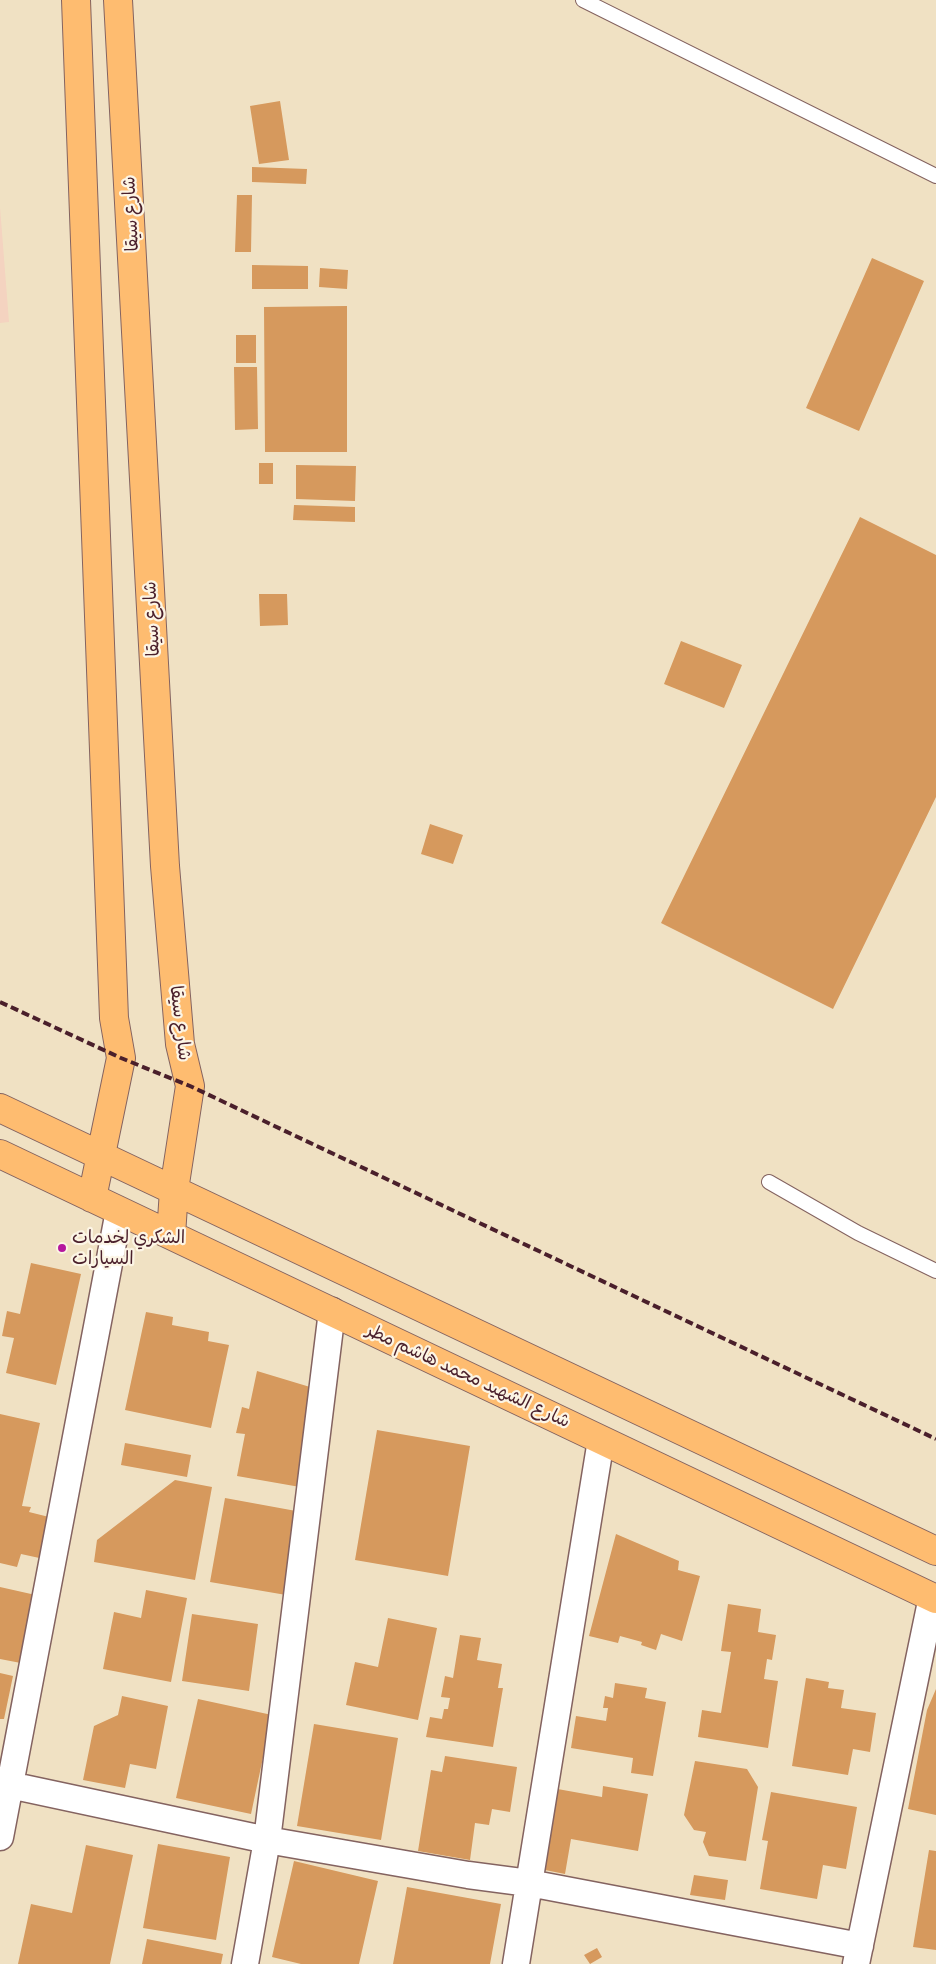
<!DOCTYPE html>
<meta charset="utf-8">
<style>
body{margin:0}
canvas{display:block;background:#f0e1c3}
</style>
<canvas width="936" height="1964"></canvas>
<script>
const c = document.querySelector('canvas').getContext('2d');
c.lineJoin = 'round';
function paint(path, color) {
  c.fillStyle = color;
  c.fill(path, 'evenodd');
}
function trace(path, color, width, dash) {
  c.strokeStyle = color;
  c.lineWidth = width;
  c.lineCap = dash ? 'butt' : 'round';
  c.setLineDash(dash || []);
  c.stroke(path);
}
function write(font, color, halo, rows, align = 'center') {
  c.font = font + ' Delius,"Playpen Sans Arabic",sans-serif';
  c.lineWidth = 4.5;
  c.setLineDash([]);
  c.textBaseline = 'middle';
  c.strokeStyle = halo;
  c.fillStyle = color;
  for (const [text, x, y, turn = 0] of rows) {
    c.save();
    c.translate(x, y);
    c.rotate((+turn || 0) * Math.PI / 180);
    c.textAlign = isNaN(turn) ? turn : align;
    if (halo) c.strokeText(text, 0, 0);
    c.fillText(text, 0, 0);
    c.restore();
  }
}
paint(new Path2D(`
 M0,207L9,322L0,323Z`), '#f4d3c0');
paint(new Path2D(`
 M280,101L289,160L259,164L250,106Z
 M252,167L307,169L306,184L252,182Z
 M237,195H252L251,252H235Z
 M872,258L924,281L859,431L806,408Z
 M252,265L308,266V289H252Z
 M320,268L348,270L347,289L319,287Z
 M347,306V452H265L264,307Z
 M236,335H256V363H236Z
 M234,367H257L258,429L235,430Z
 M259,463H273V484H259Z
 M296,465L356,466L355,501L296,499Z
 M294,505L355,507V522L293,520Z
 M860,517L936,555V797L833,1009L661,923Z
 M259,594H287L288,625L260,626Z
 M681,641L742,665L724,708L664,684Z
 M430,824L463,835L453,864L421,854Z
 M31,1263L81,1274L56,1385L6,1373L14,1338L2,1336L7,1311L20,1314Z
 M146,1312L173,1317L172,1325L209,1332L208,1341L229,1345L211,1428L125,1410Z
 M257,1371L310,1387L304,1425L312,1427L300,1487L237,1476L245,1434L236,1433L242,1407L249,1409Z
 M0,1414L40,1423L22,1506L31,1507L29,1512L53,1518L44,1559L21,1554L17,1567L0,1563Z
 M377,1430L470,1446L448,1576L355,1560Z
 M125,1443L191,1455L187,1477L121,1465Z
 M175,1480L212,1487L195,1580L94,1562L97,1540Z
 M225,1498L307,1513L292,1596L210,1582Z
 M616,1534L679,1561L678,1570L700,1576L682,1641L661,1634L656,1650L641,1645L642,1642L620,1636L618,1643L589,1636Z
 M0,1587L40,1596L26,1664L0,1659Z
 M146,1590L187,1598L171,1682L103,1669L114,1612L141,1618Z
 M728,1604L761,1609L758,1632L776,1635L772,1660L767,1659L764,1679L778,1681L768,1748L698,1737L702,1710L721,1713L731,1652L721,1651Z
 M192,1614L258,1624L249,1691L182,1681Z
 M388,1618L437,1628L418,1720L346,1705L355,1662L378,1667Z
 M460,1635L481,1638L477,1660L502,1664L498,1688H503L493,1747L426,1737L430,1717L442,1719L444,1709H448L450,1698L441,1697L445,1676L453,1678Z
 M0,1673L13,1676L4,1719H0Z
 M806,1678L829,1682L828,1688L844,1690L841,1708L876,1713L870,1752L853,1749L848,1775L792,1766Z
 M615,1683L647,1688L645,1698L666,1702L653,1776L631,1773L633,1758L571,1748L576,1716L606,1721L608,1708H603L605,1696L613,1698Z
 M936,1689V1815L908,1809L927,1710Z
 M122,1696L168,1706L156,1769L130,1764L125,1788L83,1780L94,1726L118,1715Z
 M198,1699L272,1715L251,1814L176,1798Z
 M314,1724L398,1738L381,1840L297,1826Z
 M445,1756L517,1767L510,1812L492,1809L489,1825L475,1823L470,1860L418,1851L431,1770L442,1772Z
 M695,1761L747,1769L758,1787L746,1861L709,1856L703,1842L706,1832L694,1830L684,1815Z
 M603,1786L648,1794L638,1851L571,1839L565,1874L540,1869L552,1788L602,1797Z
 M771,1792L857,1807L846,1869L823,1865L817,1899L760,1889L768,1841L762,1840Z
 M158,1844L230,1857L216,1940L143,1928Z
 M86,1845L133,1855L110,1964H18L31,1904L72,1913Z
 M929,1850L936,1851V1950L913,1947Z
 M294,1861L378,1881L359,1964H301L272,1957Z
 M694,1875L728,1880L725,1900L690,1895Z
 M407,1887L501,1904L490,1964H393Z
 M147,1939L223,1954L221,1964H142Z
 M597,1948L602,1957L590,1964L584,1955Z`), '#d6995d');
const service = new Path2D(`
 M583,0L936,176
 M769,1182L858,1233L936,1271`);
const minor = new Path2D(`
 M0,1783L267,1840L468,1875L529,1883L860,1946
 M0,1837L119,1211
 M245,1964L267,1840L332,1311
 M516,1964L601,1440
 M856,1964L932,1597`);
const primary = new Path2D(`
 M76,0L114,1018L121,1058L92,1198
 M118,0L165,866L180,1044L190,1086L174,1190L171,1235
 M0,1108L936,1551
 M0,1154L936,1599`);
trace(service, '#846360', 16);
trace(minor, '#846360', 29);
trace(primary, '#846360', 30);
trace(service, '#fff', 14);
trace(minor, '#fff', 26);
trace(primary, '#febc70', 28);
trace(new Path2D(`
 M0,1002L121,1058L190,1086L936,1439`), '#4a1f2b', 4, [8, 4]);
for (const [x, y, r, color] of [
 [62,1248,5,"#b5179e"]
]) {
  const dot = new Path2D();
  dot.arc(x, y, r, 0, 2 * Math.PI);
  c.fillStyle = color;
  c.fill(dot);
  trace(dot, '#fcf5e5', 2);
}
write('18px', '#4a1f2b', '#fcf5e5', [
 ["شارع سيقا",131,214,-93],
 ["شارع سيقا",152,619,-93],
 ["شارع سيقا",180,1023,83],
 ["شارع الشهيد محمد هاشم مطر",468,1376,25]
]);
write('18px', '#4a1f2b', '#fcf5e5', [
 ["الشكري لخدمات",72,1238],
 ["السيارات",72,1259]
], 'left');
</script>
